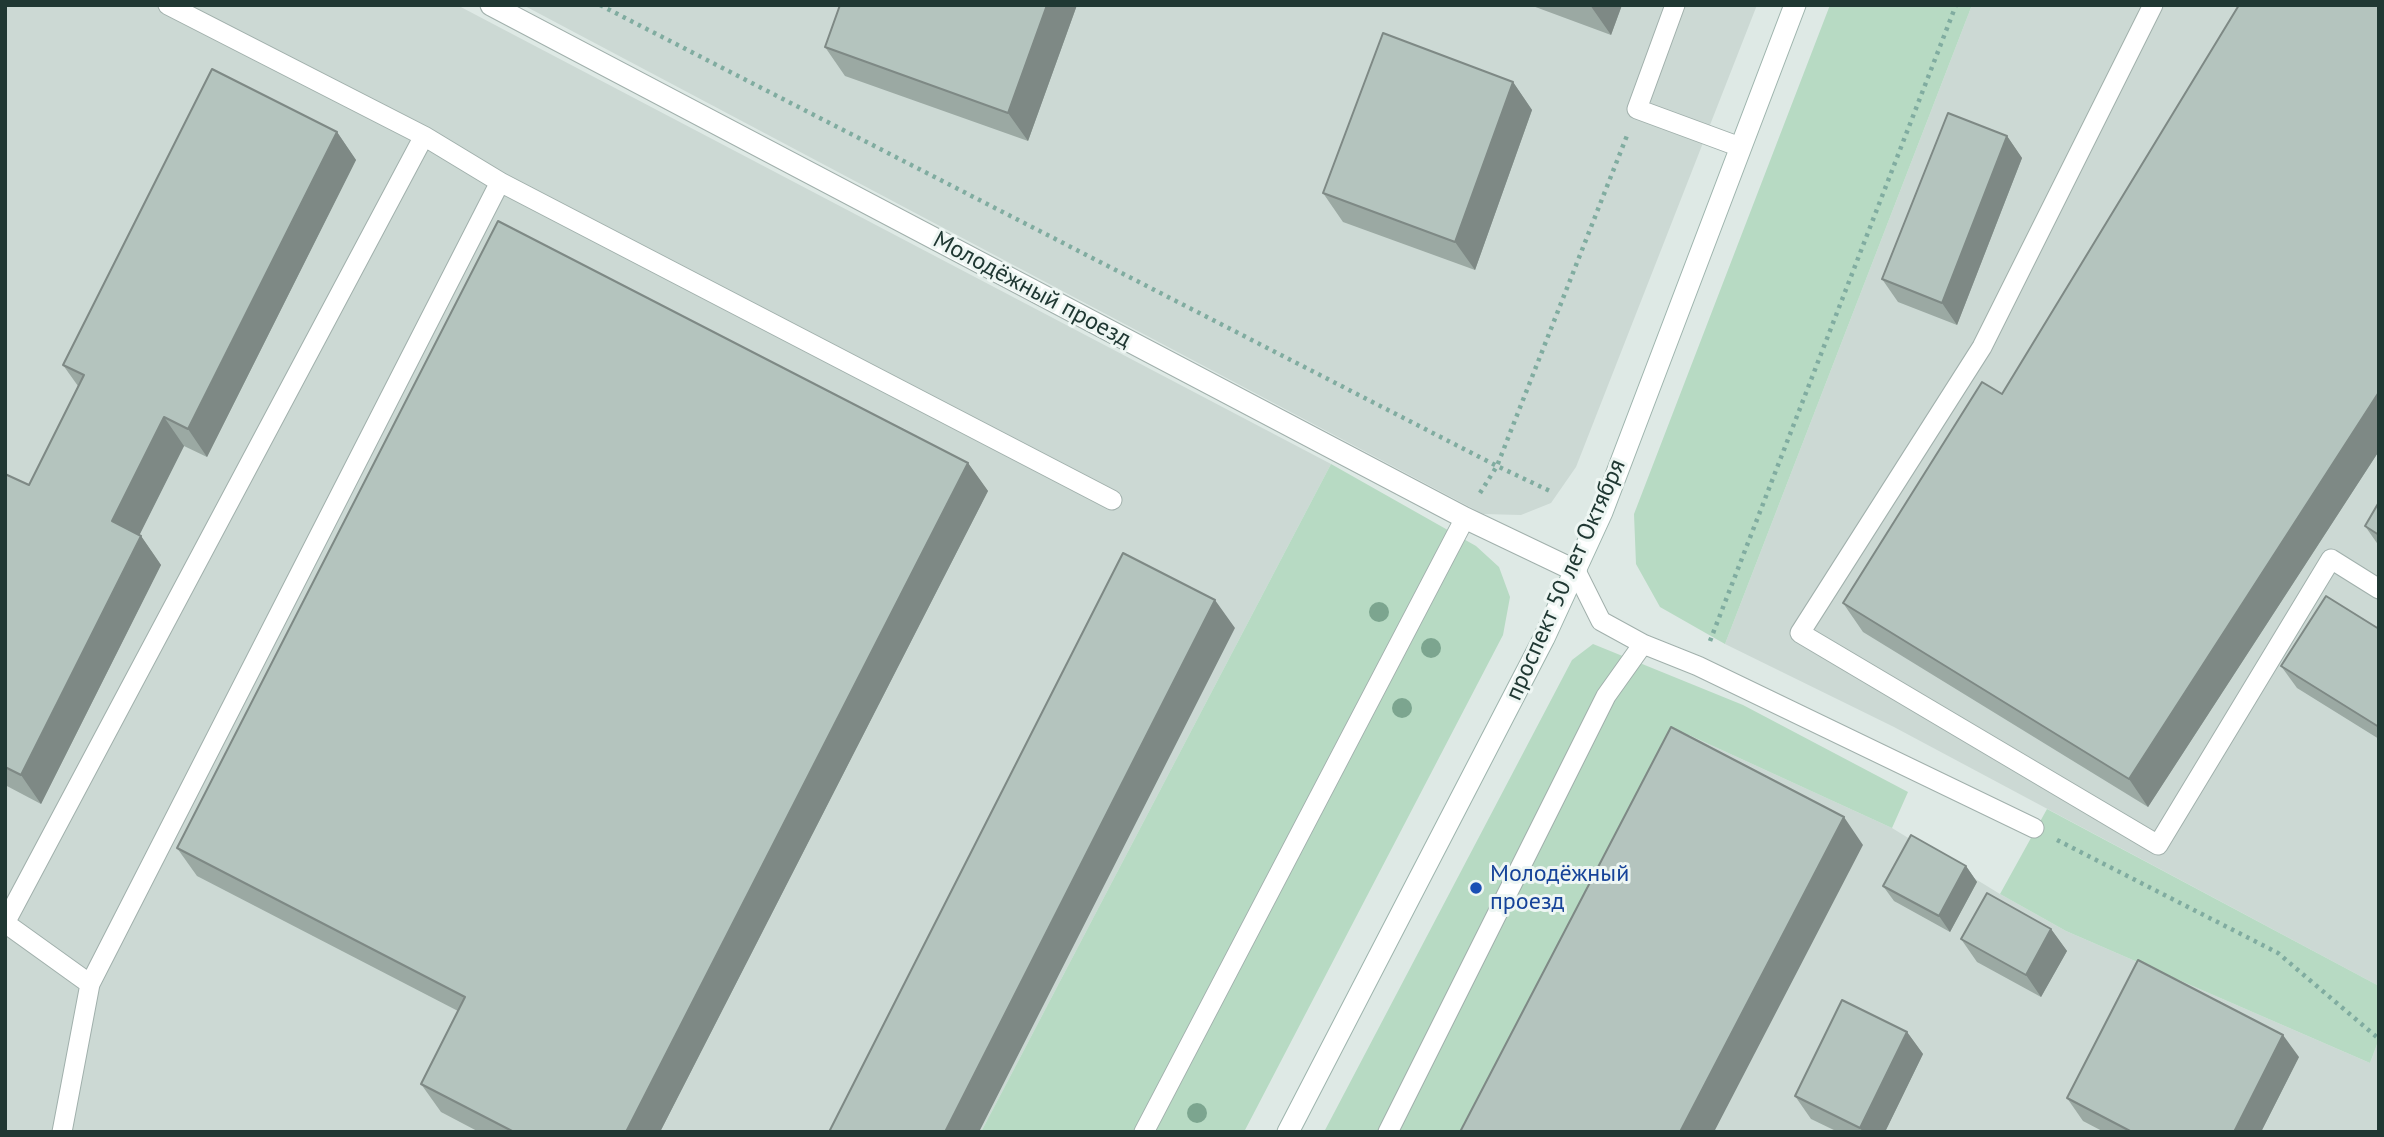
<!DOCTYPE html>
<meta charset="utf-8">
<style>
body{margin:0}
#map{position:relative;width:2384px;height:1137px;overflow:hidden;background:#dee9e5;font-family:"PT Sans",sans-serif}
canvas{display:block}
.frame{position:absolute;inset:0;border:7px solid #203833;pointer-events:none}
</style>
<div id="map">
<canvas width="2384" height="1137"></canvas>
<div class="frame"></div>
</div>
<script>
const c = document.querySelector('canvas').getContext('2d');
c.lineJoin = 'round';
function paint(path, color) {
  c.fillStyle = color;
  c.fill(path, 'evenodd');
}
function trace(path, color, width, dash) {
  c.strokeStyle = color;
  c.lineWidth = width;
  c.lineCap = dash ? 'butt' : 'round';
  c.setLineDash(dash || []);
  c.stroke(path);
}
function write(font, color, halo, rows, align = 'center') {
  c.font = font + ' "PT Sans",sans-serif';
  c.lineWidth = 6;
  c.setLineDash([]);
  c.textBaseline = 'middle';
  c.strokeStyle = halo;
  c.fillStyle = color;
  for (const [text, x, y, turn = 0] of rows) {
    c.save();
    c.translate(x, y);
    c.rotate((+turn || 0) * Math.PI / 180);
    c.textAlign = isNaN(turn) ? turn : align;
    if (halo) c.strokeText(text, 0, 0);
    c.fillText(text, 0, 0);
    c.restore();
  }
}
paint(new Path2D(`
 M5,5H457L1331,464L981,1132H5Z
 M523,5H1757L1576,467L1551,503L1521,515L1483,514Z
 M1972,5H2379V986L1894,727L1725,644Z
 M1689,735L1892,828L2000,894L2066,931L2370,1063L2379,1039V1132H1478Z`), '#ccd9d4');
paint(new Path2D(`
 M1830,5H1972L1725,644L1660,607L1636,564L1634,514Z
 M1331,464L1476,546L1499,567L1510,597L1503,635L1244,1132H981Z
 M1593,644L1743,705L1908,792L1892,828L1689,735L1478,1132H1324L1572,660Z
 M2047,809L2379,986V1039L2370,1063L2066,931L2000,894Z`), '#b7dac3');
const lane = new Path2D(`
 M168,5L424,136L500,182
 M1675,5L1637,109L1740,147
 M2153,5L1982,347L1800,633L2158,845L2331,559L2379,589
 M1576,571L1601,621L1643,644L1698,666L2034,828
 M5,923L424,136
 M5,923L90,984L62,1132
 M90,984L500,182L1112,500
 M1144,1132L1465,518
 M1388,1132L1606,696L1643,644`);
const street = new Path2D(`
 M491,5L1465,518L1576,571`);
const secondary = new Path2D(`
 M1288,1132L1544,638L1602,512L1795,5`);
trace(lane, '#a1b0ac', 21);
trace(street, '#a1b0ac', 23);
trace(secondary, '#9eb4ad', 23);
trace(new Path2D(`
 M600,5L1497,466L1552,492
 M1480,493L1497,466L1628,133
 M1710,641L1956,5
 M2057,840L2278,953L2379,1039`), '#80aca0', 4.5, [3.5, 5]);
trace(lane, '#fff', 19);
trace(street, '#fff', 21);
trace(secondary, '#fff', 21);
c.fillStyle = '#7ca58f';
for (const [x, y] of [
 [1379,612],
 [1431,648],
 [1402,708],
 [1197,1113]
]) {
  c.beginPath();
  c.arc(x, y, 10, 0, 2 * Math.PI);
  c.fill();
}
paint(new Path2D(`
 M840,5H1077L1028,141L845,76L825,47Z
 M1530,5H1622L1611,35Z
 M2379,5V451L2148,807L1863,632L1843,603L2002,394Z
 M1513,82L1532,110L1475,270L1343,222L1323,193Z
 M337,132L356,160L207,457L184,446L139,535L141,536L161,565L41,804L5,785V474L29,485L78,386L63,365Z
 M2007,136L2022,158L1957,325L1898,302L1882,279Z
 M968,463L988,491L660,1132H479L441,1112L421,1084L458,1011L197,876L177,848Z
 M2379,502V546L2365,526Z
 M2379,629V739L2297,688L2281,666Z
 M1966,866L1977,882L1950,932L1894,901L1883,886Z
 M2051,929L2067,951L2041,997L1977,962L1961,939Z
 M1907,1032L1923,1054L1885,1132H1838L1811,1119L1795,1096Z
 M2299,1057L2261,1132H2104L2083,1121L2067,1098Z`), '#9ba9a3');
paint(new Path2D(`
 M1047,5H1077L1028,141L1008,113Z
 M1590,5H1622L1611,35Z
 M1513,82L1532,110L1475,270L1455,242Z
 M337,132L356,160L207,457L188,429Z
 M2007,136L2022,158L1957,325L1942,303Z
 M2379,392V451L2148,807L2129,779Z
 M164,417L184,446L132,550L112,521Z
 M968,463L988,491L660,1132H626Z
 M141,536L161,565L41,804L21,775Z
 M1215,600L1235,628L979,1132H945Z
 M1844,817L1863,845L1714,1132H1680Z
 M1966,866L1977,882L1950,932L1939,916Z
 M2051,929L2067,951L2041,997L2026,975Z
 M1907,1032L1923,1054L1885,1132H1863L1860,1128Z
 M2283,1035L2299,1057L2261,1132H2234Z`), '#7e8985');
const building = new Path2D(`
 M840,5H1047L1008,113L825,47Z
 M2239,5H2379V392L2129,779L1843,603L1982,382L2002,394Z
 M1383,33L1513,82L1455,242L1323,193Z
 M212,69L337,132L188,429L164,417L112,521L141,536L21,775L5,767V474L29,485L84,375L63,365Z
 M1948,113L2007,136L1942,303L1882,279Z
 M498,221L968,463L626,1132H514L421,1084L465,997L177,848Z
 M2379,502V535L2365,526Z
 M1123,553L1215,600L945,1132H829Z
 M2326,596L2379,629V727L2281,666Z
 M1671,727L1844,817L1680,1132H1460Z
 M1911,835L1966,866L1939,916L1883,886Z
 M1987,893L2051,929L2026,975L1961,939Z
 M2138,960L2283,1035L2234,1132H2132L2067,1098Z
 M1842,1000L1907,1032L1860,1128L1795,1096Z`);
paint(building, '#b4c4be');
trace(building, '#7e8985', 2);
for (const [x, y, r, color] of [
 [1476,888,7,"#1a4fb4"]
]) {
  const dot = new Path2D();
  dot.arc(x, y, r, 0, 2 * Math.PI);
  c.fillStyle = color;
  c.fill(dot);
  trace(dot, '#eef6f3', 2.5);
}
write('24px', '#203833', '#eef6f3', [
 ["Молодёжный проезд",1032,290,28],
 ["проспект 50 лет Октября",1566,580,-66]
]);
write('24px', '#164399', '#eef6f3', [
 ["Молодёжный",1490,874],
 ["проезд",1490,902]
], 'left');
</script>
